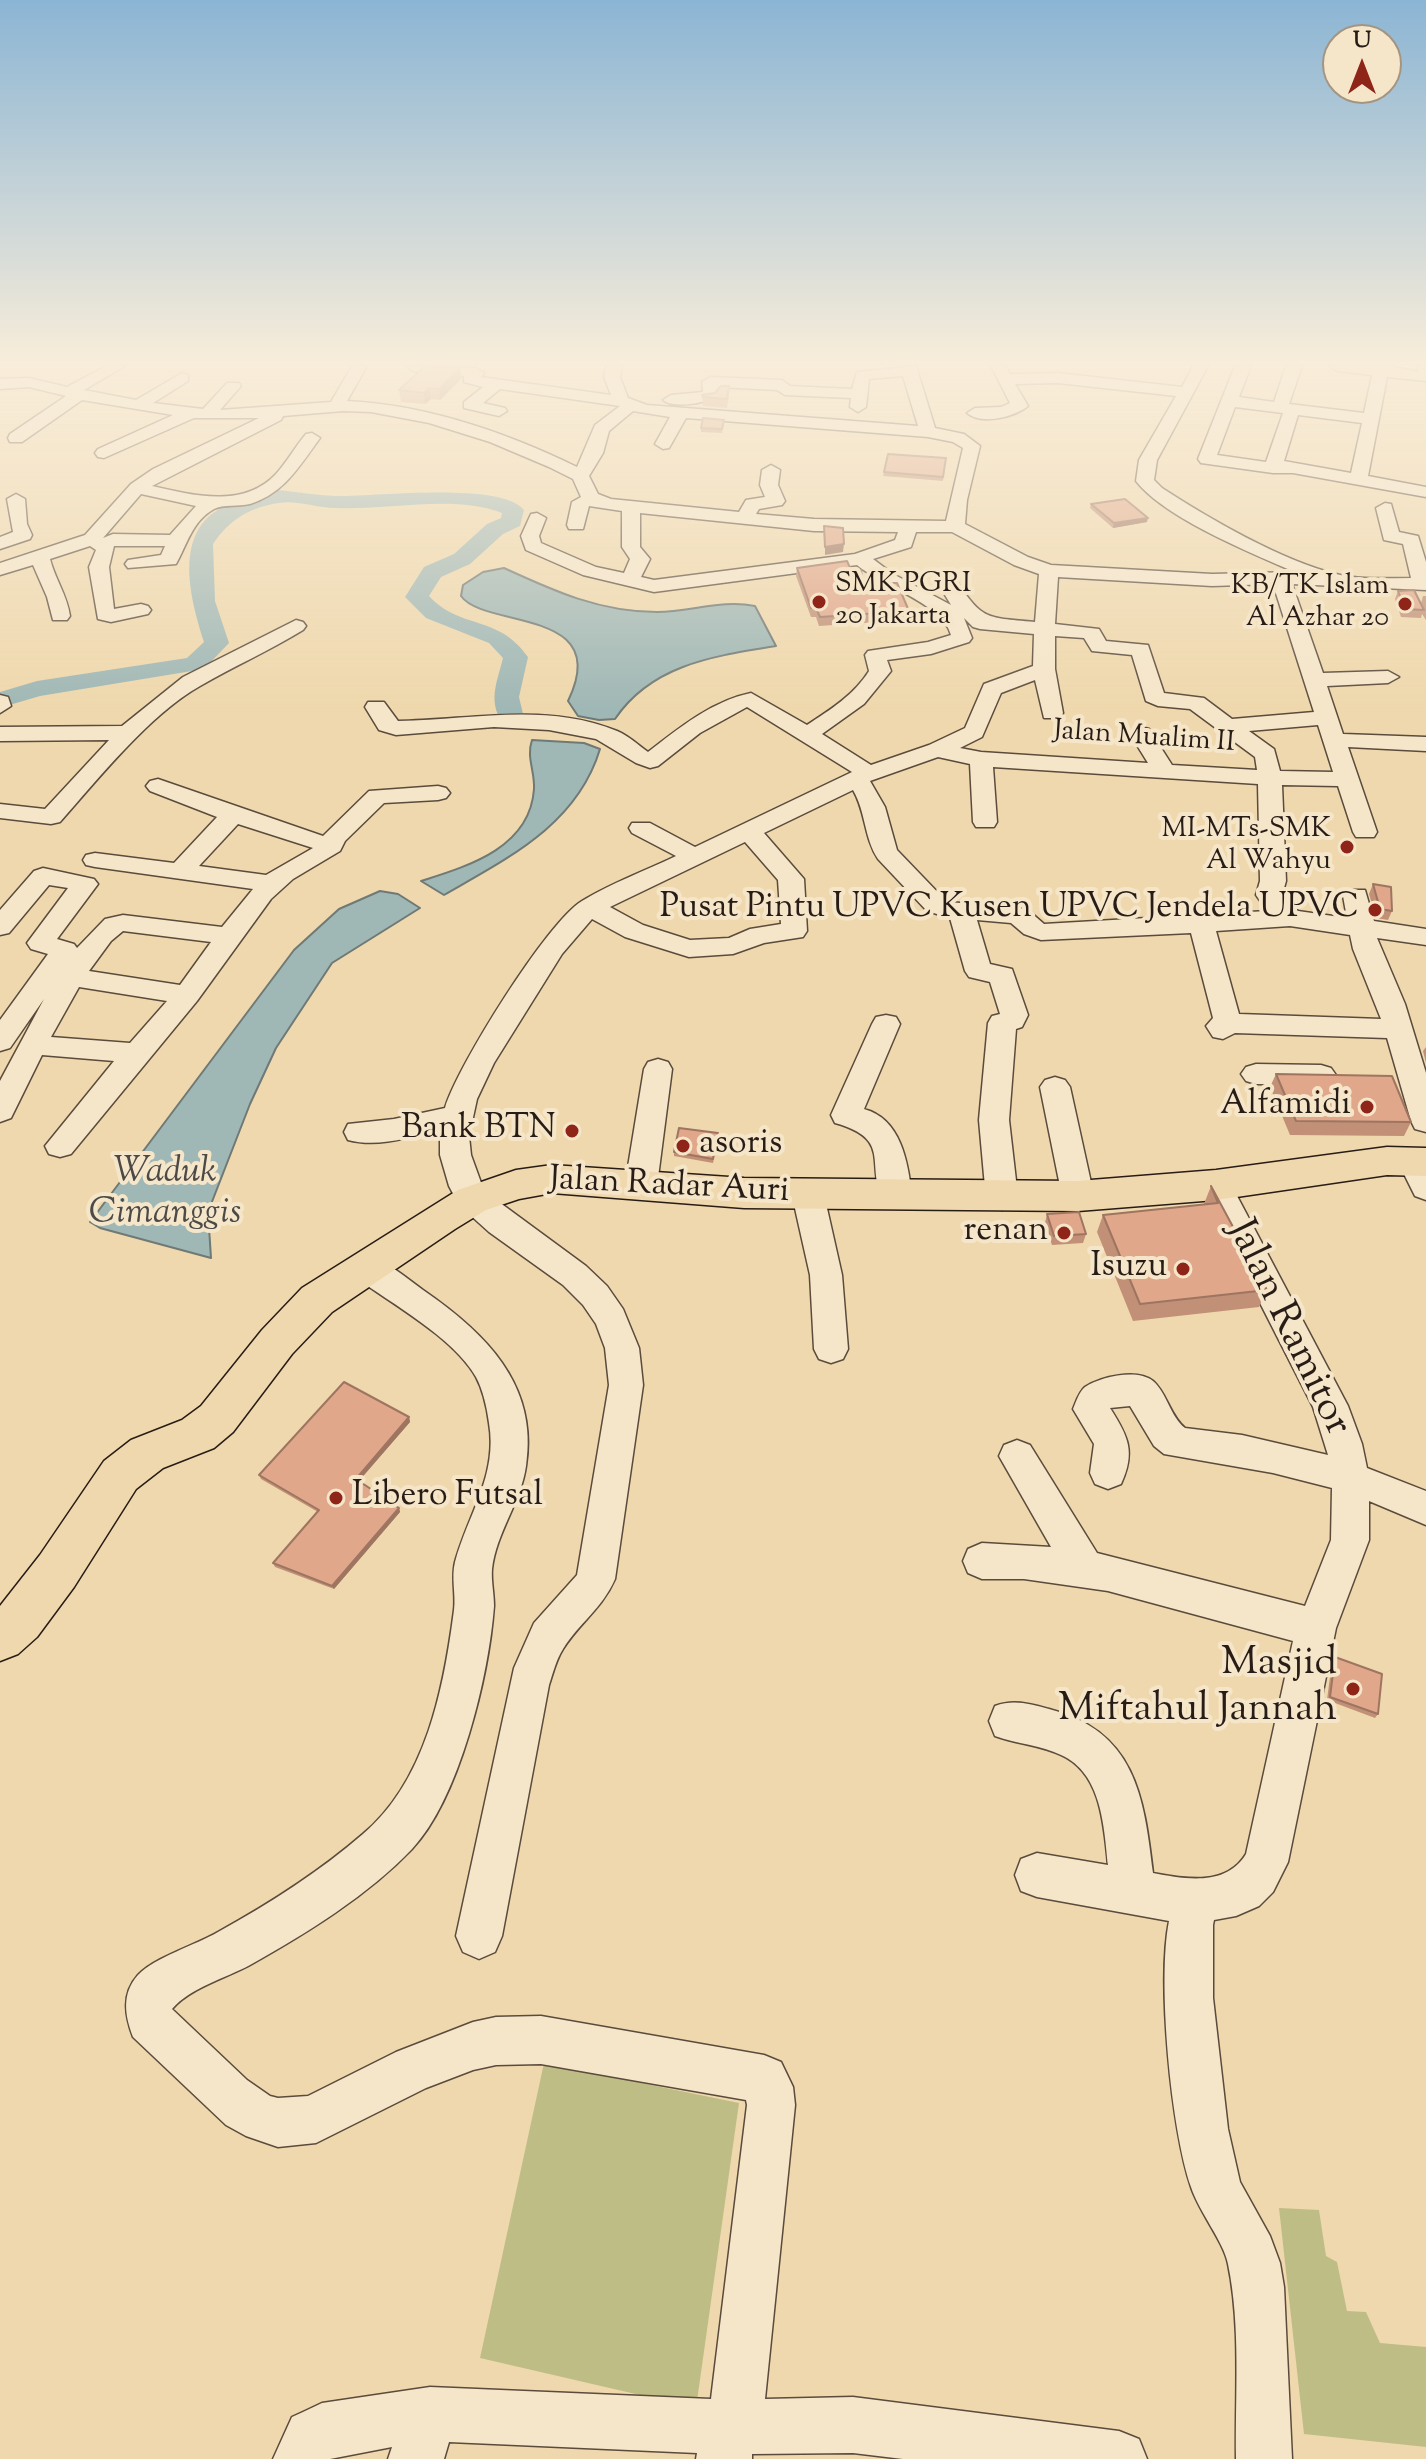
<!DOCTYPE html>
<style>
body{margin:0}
#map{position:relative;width:1426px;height:2459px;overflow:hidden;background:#efd8ad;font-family:"Sorts Mill Goudy",serif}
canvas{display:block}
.north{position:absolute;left:1322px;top:24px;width:80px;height:80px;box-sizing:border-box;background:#f5e6ca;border:2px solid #a39582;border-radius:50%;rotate:0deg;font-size:22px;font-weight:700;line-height:32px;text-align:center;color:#281c16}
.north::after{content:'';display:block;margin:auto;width:28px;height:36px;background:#8f2418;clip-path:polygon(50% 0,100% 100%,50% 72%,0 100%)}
</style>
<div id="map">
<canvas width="1426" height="2459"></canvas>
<div class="north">U</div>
</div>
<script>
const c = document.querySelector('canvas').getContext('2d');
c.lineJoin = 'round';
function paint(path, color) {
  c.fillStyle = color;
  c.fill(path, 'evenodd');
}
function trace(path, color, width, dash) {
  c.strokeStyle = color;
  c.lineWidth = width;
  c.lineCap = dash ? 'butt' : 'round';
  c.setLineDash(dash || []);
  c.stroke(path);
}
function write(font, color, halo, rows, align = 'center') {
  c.font = font + ' "Sorts Mill Goudy",serif';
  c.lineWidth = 8;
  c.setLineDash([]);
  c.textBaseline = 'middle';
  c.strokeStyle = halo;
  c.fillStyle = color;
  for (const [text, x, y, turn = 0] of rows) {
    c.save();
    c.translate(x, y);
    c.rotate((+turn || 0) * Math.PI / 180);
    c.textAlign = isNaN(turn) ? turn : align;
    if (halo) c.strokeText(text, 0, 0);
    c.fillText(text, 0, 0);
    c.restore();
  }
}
paint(new Path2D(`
 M544,2063L739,2103L696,2408L480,2358Z
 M1279,2208L1319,2210L1326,2256L1337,2262L1347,2311L1366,2312L1380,2343L1426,2347V2447L1304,2434Z`), '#bfbd86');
const water = new Path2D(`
 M504,568C554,591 600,612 657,612C690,612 722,599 755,606L776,646C715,656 652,664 615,719L599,720L578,716L568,701C614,607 484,629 461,596L463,585L483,572Z
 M532,740L584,743L600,749C577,825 508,858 444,895L421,881C468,866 530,848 534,789C535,771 526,757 532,740Z
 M380,891L398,894L420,908L332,963L276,1048L250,1104L208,1212L211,1258L100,1228L90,1222L294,950L339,909Z`);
paint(water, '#9fb7b5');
trace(water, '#6f7975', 2);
paint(new Path2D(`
 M279,490C298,492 316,495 335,496C373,497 501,481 524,510L520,526L503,534L470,564L441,577L429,596C460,630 498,614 528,657L519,697L523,714L519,720H501C488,700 498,679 503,658L489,643L426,618L405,597L424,567L454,554L487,524L501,518L502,513C452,494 388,511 335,508C317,508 296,500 279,503C250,507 229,520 213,544L215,601L229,643L204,669L40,696L6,706L0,704V692L37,681L187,658L204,642C191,601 173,536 219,509C235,499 261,494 279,490Z`), '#9fb7b5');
const minor = new Path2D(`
 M106,366H125L84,390L136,400L182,373L188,375V381L153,403L203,409L227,383H239L241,386L220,410L331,402L352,366H367L347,401C427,405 505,432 577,467L595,425L620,406L500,389L483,403L505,408L507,411L499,416L464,408V402L483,387L464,382V376L413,371L406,366L476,368L484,373L481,377L611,395L604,377L606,366H622L620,377L628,398L647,405L918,426L903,376L869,379L866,407L858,412L850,407L851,398L785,395L777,390L718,387L717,397C703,403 674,409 663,400L671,395L703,392L702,382L710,377L782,380L790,386L852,389L857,372L916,366L935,428L964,434L980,446L967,500L965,524L1028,557L1051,565L1212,574L1295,572C1251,553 1165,518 1136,481L1139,460L1176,396L1058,383L1015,384L1028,406C1016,416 983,426 967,413L975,408L1001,407L1010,403L991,366H1006L1010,374L1058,373L1182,387L1193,366H1208L1157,460L1154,480L1162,488C1208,518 1282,561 1336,574C1360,580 1386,578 1411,578L1403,544L1384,540L1376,508L1385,503L1391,504L1399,532L1418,536L1426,562V590L1292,584L1323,673L1388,671L1399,677L1388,683L1327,686L1343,734L1426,737V751L1348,747L1377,832L1374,837H1356L1353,832L1338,786L1282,785L1286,881L1282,895L1298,911L1347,918L1343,896L1347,890H1365L1374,921L1426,929V945L1377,938L1405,1004L1426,1073V1132L1415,1129L1411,1121L1387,1038L1235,1033L1223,1039L1213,1037L1206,1026L1213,1018L1191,933L1041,940L1024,934L1011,923L977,920L990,964L1012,969L1028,1015L1022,1027L1016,1029L1009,1120L1018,1198L1013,1206L1002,1210L991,1206L986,1198L979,1120L988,1023L992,1016L1000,1014L990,982L969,977L965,971L950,918L927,911L878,859C864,838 866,812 853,790L764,833L804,879L807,931L803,937L764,943L733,954L689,957L625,937L592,919L562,954L494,1063L477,1099L469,1136L471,1155L484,1191L586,1266L607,1286L623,1309L639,1348L643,1385L615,1579C602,1609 579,1623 563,1649C556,1660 553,1673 549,1685L502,1936L495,1952L479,1959L463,1952L456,1936L514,1668L534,1623L577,1575L609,1385L605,1348L596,1324L583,1305L563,1285L489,1232L459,1205L449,1186L440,1155V1130C411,1137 378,1148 348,1140L344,1132L348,1124L394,1119L445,1108C457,1067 547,922 582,901C611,883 645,871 676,856L632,833L629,828L632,823H650L695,847L852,772L747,707L700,733L658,766L650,768L636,763L596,739L549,730L494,727L396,735L379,730L365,707L368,702H384L398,721C471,720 546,702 617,731C629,736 638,745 648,752C679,728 712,701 751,693L807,725C830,710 854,695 869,671L865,655L868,651L928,642L951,635C943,604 882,586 857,565L654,592L583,575L526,550L521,536L531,514L537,513L546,518L539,536L541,543L596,567L624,573L630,559L622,547V511L589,506L583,529H569L567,525L572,502L581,497L573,479L549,467L490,442L429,423L371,412L343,411L283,416L281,420L152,486C192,495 243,509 276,474C287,462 295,447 306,434L312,433L320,438C300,465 285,493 250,504C239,507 223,504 214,509C192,521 187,545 176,564L128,568L125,564L128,560L161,555L165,546H114L109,567L114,609L141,604L148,606L151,610L148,614L111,622L98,619L89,567L96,550L90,546L50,559C55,579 67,595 70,616L67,620H53L47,597L33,565L0,575V563L85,535L131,484L153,469L259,418H194L104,458L98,457L95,453L98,449L173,415L82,400L22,442H10L8,438L10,434L66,396L29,387L0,389V379L29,378L67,387ZM633,411L670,417L655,444L663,449L669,448L686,418L928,437L953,442L963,448L946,521L814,519L756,514L759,509L782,505L785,501L778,485L780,470L771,465L762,470L760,485L765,497L746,500L739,512L611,499L598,494L589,476L603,453L609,431ZM141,494L196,506L170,535L113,534L103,538ZM640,513L814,531L898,532L895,540L855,554L654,580L641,577L650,559L640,547ZM916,532H952L1014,565L1039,574L1035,622C982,617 983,620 953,576H939L936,580L951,605L893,574L873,559L911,547ZM1058,577L1212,586L1273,584L1314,712L1232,719L1204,698L1164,693L1148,645L1106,641L1099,629L1055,624ZM964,618L973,627L980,629L1034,634L1033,666L984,684L965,728L929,745L871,765L822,734L864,704L891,671L887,660L931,654L969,642L972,638ZM1055,636L1084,638L1092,651L1132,655L1146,701L1158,706L1190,709L1255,757L1257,770L1172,765L1149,729L1141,727L1130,734L1148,763L981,752L960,748L982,737L1001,693L1035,680L1044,718H1060L1063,713L1055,669ZM1318,725L1333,772L1280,771L1274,749L1249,731ZM938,757L970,764L973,822L976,827H994L997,822L993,767L1258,784L1260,881L1256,895L1267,911L1044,924L1029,911L1016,907L947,902L897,850L885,807L870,781ZM745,842L778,880L781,924L750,929L729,938L690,940L643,925L610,907ZM1290,926L1350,935L1353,949L1381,1019L1239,1014L1216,931Z
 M1235,366H1251L1239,397L1274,402L1286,366H1302L1289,404L1364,413L1372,375L1337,371L1330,366H1390L1418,372V366H1426V381L1387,377L1368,476L1426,487V497L1293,473H1273L1201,463L1198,459ZM1235,407L1283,413L1266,462L1217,455ZM1298,415L1362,423L1351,473L1284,461Z
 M16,494L25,499L27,524L32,535L30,539L0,549V537L13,532L7,499Z
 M296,620L303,622L306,626L303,630C269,651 234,666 200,686C149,715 99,778 60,822L51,824L0,818V804L45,809L109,740L0,741V727L122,726L183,677Z
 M0,695L8,697L11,706L0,713Z
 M158,779L323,836L369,791L438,786L446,788L450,793L446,798L438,800L384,803L345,841L340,851L293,879L271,899L197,1001L71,1154L60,1157L49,1154L45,1146L114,1061L42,1055L11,1118L0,1122V1081L44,999L10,1048L0,1051V1020L48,954L31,949L27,943L68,888L49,885L9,933L0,935V910L34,871L43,868L94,879L98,884L57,939L74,944L77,948L105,919L123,915L222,927L253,889L95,867L86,865L83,860L86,855L95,853L174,863L217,817L150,791L146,786L150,781ZM238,824L313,848L266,875L199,866ZM123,931L211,942L180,985L89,971L111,941ZM79,987L167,1001L130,1043L51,1037Z
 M886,1015L896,1017L900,1024L864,1109C901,1119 908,1162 912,1196L907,1204L896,1208L885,1204C863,1165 895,1140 835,1123L831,1115L872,1024L876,1017Z
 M658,1059L668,1062L672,1069L657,1185L652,1193L641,1197L630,1193L625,1185L644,1069L648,1062Z
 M1256,1064L1321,1065L1331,1068L1336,1075L1331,1082L1321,1085L1256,1084L1246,1081L1241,1074L1246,1067Z
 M1055,1077L1065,1080L1070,1087L1094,1196L1089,1204L1078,1208L1067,1204L1062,1196L1040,1087L1045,1080Z
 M1412,1149L1423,1152L1426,1158V1200L1415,1196L1397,1160L1401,1152Z
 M1216,1173L1227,1177L1348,1406L1362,1444L1367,1468L1426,1491V1525L1369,1501V1540L1336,1628L1288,1862L1273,1892L1259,1906L1236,1916L1214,1920L1213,1925V1998L1228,2129L1240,2182L1270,2236L1280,2263L1284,2287L1292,2459H1236C1235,2395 1241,2327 1228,2264C1224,2242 1199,2212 1191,2187C1171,2129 1157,1981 1169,1921L1037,1897L1021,1891L1015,1875L1021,1859L1037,1853L1108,1865C1104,1827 1102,1773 1061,1755C1041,1745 1017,1744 995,1736L989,1721L995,1706C1014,1699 1030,1704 1049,1709C1135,1731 1144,1796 1153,1873C1185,1879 1226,1887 1246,1854L1293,1641L1108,1591L1024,1579H982L968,1573L963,1561L968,1549L982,1543L1051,1547L999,1456L1004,1445L1017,1440L1030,1445L1097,1553L1305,1606L1331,1540L1332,1488L1273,1473L1164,1454L1154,1446L1130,1406L1110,1408C1128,1436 1136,1452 1121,1484L1108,1489L1095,1484L1090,1473L1094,1444L1073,1409C1076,1402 1079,1392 1085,1387C1100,1377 1137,1368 1153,1381C1167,1393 1170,1416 1185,1428L1242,1435L1328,1455L1313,1407L1200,1185L1205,1177Z
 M808,1183L819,1187L824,1195L842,1275L848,1349L843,1359L831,1363L819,1359L814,1349L810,1275L792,1195L797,1187Z
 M367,1255C388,1262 405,1277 423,1290C484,1332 539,1384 526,1466C521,1502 496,1533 492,1569C491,1581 494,1593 494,1606C489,1674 460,1798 412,1849C367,1896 307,1933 250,1965C226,1978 190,1988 172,2009L247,2080L270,2096L278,2098L308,2096L396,2052L473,2022L496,2017L541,2016L764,2055L781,2062L793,2087L795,2105L765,2399L853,2397L1119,2431L1139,2439L1147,2459H903L853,2453L752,2454V2459H696L697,2453L449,2442L444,2459H388L392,2447L330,2459H273L292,2417L303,2412L322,2403L430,2387L711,2399L747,2105L746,2100L541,2064L496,2065L473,2070L426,2088L316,2143L278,2147L246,2136L226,2125L133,2037C125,2016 121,1994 138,1975C155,1957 196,1945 218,1932C269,1904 319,1872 363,1834C426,1781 444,1688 454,1610C456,1594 451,1578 455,1562C468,1514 498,1475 489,1423C487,1408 483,1390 476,1377C453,1337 392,1304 355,1277L351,1268L355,1259Z`);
const major = new Path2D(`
 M1387,1147L1426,1148V1176L1387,1175L1216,1200L1078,1211L744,1208L552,1193L519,1199L486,1210L455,1229L332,1312L292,1354L233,1432L214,1448L163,1468L136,1489L74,1587L37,1637L18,1654L0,1661V1606L40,1555L104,1461L131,1440L182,1420L201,1406L262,1330L302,1288L458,1190L516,1170L552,1165L744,1178L1078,1181L1216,1170Z`);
trace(minor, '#5a4b3c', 3);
trace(major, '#281c16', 3);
paint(minor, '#f5e6ca');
paint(major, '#efd8ad');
paint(new Path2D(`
 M460,368L461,379L440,400L431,399L425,404L401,402L399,390Z
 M702,395H729L727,408L703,406Z
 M724,424L722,433L701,432V428Z
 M946,458L943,481L883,476L884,472Z
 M1091,504L1147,522L1113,528L1090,508Z
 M797,568L851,570L863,583L909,611L908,620L819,626L816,617H811L796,576Z
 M1398,591L1421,603L1423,596H1426V620L1422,614L1421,618L1401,617L1395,599Z
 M1373,884L1392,911L1388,920L1376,918L1369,894Z
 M1426,1047V1063L1423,1051Z
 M1276,1074L1411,1122L1404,1136L1290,1135L1270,1087Z
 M718,1137L713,1163L674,1156V1152Z
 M1211,1186L1267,1290L1259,1307L1133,1321L1097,1232L1103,1215L1204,1204Z
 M1047,1214L1086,1234L1083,1243L1052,1245L1045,1223Z
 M409,1417L410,1422L359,1481L399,1508L400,1512L334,1589L275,1567L273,1563L318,1512L261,1479L259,1475Z
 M1335,1657L1378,1714L1375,1718L1327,1700L1332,1661Z`), '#c19077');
paint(new Path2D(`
 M460,368L461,379L440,400L439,389Z
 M429,388L431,399L425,404L424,393Z
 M1148,518L1147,522L1113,528L1114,523Z
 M844,544L843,552L825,555V547Z
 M409,1417L410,1422L357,1483L356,1479Z
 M399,1508L400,1512L334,1589L332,1586Z`), '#9d7561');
const building = new Path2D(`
 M425,366L460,368L439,389L429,388L424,393L399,390Z
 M721,386H729L727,399L703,397L702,395L715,393Z
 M703,418L724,420L722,429L701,428Z
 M888,454L946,458L943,477L884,472Z
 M1125,499L1148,518L1114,523L1091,504Z
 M824,526L843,528L844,544L825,547Z
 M847,561L851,570H861L863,583H897L909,611L820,617L816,608H811L797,568Z
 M1414,590L1424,610L1405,609L1398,591Z
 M1373,884L1391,887L1392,911L1380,909Z
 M1276,1074L1392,1076L1411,1122L1296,1121Z
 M679,1128L718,1133L713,1159L674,1152Z
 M1211,1186L1267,1290L1140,1304L1103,1215L1218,1203Z
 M1079,1212L1086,1234L1054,1236L1047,1214Z
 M344,1382L409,1417L356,1479L399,1508L332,1586L273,1563L319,1510L259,1475Z
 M1335,1657L1382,1674L1378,1714L1330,1697Z`);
paint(building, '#e0a78a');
trace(building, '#9d7561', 2);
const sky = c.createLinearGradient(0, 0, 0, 711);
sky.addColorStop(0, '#8bb5d4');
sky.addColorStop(0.51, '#f8edda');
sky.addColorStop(1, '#f8edda00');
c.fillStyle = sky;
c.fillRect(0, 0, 1426, 711);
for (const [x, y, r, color] of [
 [819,602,8,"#8f2418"],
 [1405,604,8,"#8f2418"],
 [1347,847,8,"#8f2418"],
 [1375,910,8,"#8f2418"],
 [1367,1107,8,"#8f2418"],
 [572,1131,8,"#8f2418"],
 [683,1146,8,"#8f2418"],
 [1064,1233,8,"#8f2418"],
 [1183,1269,8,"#8f2418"],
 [336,1498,8,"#8f2418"],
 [1353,1689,8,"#8f2418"]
]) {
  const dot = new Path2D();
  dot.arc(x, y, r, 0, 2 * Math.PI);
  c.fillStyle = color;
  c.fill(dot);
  trace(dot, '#f5e6ca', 3);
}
write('28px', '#281c16', '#f5e6ca', [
 ["SMK PGRI",835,586,"left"],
 ["20 Jakarta",835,618,"left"],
 ["KB/TK Islam",1389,588],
 ["Al Azhar 20",1389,620],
 ["MI-MTs-SMK",1331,831],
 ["Al Wahyu",1331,863]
], 'right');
write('28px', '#281c16', '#f5e6ca', [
 ["Jalan Mualim II",1144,739,4]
]);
write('34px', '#281c16', '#f5e6ca', [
 ["Pusat Pintu UPVC Kusen UPVC Jendela UPVC",1359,910],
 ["Alfamidi",1351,1107],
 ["Bank BTN",556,1131],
 ["asoris",699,1146,"left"],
 ["renan",1048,1233],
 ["Isuzu",1167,1269],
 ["Libero Futsal",352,1498,"left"]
], 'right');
write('34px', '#281c16', '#f5e6ca', [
 ["Jalan Radar Auri",669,1188,3]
]);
write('italic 36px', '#4c4a46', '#f5e6ca', [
 ["Waduk",165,1175],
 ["Cimanggis",165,1216]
]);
write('40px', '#281c16', '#f5e6ca', [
 ["Jalan Ramitor",1286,1329,64]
]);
write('40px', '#281c16', '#f5e6ca', [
 ["Masjid",1337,1666],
 ["Miftahul Jannah",1337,1712]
], 'right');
</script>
